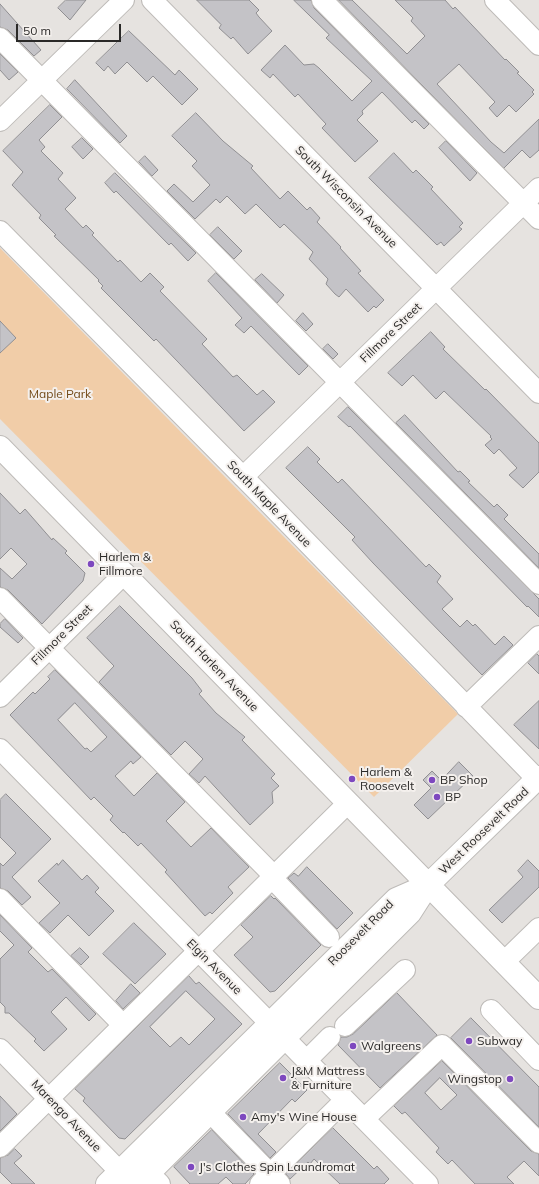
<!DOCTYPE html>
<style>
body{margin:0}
#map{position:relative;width:539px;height:1184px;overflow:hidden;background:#e6e3e0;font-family:Mulish,sans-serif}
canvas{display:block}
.scale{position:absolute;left:16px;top:24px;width:105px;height:18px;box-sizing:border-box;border:2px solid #2a2928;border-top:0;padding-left:5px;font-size:12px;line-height:14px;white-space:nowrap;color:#2a2928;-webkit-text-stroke:3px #f4f0ed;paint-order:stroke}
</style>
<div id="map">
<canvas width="539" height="1184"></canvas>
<div class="scale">50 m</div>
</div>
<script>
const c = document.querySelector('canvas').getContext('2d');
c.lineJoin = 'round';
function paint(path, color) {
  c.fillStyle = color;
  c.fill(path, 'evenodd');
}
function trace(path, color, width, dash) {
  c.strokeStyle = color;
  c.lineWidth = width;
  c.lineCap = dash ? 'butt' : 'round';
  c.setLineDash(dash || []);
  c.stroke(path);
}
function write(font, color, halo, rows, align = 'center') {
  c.font = font + ' Mulish,sans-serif';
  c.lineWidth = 4;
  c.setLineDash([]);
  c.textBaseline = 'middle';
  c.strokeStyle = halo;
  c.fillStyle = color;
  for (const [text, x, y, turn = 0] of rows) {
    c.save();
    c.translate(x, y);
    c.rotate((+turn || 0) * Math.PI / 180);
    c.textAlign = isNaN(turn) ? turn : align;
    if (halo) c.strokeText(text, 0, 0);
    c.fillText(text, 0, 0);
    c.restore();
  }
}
paint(new Path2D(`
 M0,248L458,714L374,797L0,419Z`), '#f1cda8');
const building = new Path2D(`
 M66,0H86L70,20L58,8Z
 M197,0H249L259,10L256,13L259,17L272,31L248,54L233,37L231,39L219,28L221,25Z
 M294,0H311L314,8L429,124L424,129L415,120L412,123L382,92L362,111L363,114L357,120L378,141L355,162L322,128L326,124L298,94L295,97L273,74L270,78L261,70L285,45L304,65L314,64L319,68L352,101L372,81L326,38L329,35Z
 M339,0H352L407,54L425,36L411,21L413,18L395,0H445L453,9L455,7L505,60L506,59L519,72L517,73L534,90L532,92L534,94L516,112L509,105L497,117L489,108L495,102L459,64L437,84L491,142L504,153L539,119V150L530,158L522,150L504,168Z
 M0,4L41,50L34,56L8,30L0,27Z
 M129,31L175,75L179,70L198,89L182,105L153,76L147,82L127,62L115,74L108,66L104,71L96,63Z
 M0,54L18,72L9,80L0,70Z
 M75,80L127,136L120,143L67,89Z
 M50,105L62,117L39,140L45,147L41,151L63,173L58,179L76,198L65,209L83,228L86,225L94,233L92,235L118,262L120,260L141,282L150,273L164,287L160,291L207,339L202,344L233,377L237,375L257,395L263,390L275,402L244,431L156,339L154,341L101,288L103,286L98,281L99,280L54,236L56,235L39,218L41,215L12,185L23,172L3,151Z
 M196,113L223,141L253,166L251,168L280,199L288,191L307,210L310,207L320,218L317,222L341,247L340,248L361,271L358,273L384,300L376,308L374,306L368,312L346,289L339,297L335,294L326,284L328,279L309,259L313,252L284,224L280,228L256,204L245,214L227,196L220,203L216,199L195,219L167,191L174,184L193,202L210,185L192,166L197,161L172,136Z
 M82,138L93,149L83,159L72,147Z
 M446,141L477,173L470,181L439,148Z
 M394,153L413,173L416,170L433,187L431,189L463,223L459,227L462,229L444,246L441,242L437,245L369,178Z
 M145,156L158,170L152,176L139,162Z
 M115,173L196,253L188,261L171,243L169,245L116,191L114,193L105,183Z
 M218,227L242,251L234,259L210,235Z
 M216,273L308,366L299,375L251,326L244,333L235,325L242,318L208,281Z
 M262,274L284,295L277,303L255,280Z
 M303,313L313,324L306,331L296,321Z
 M0,321L16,338L0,353Z
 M431,332L445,347L443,349L485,390L486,389L539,443V472L523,488L509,475L517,468L499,449L494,454L485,445L492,439L490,437L491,436L444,391L436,399L413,375L402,386L388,373Z
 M328,344L338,354L333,359L323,349Z
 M348,407L539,599V617L528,606L527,607L350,426L349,427L338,417Z
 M405,415L458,472L460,471L470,481L468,482L494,507L497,504L508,515L504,519L539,554V568L396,423Z
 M308,447L320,459L317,462L338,483L342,479L426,567L429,564L441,576L437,582L453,599L442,609L460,627L467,620L473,626L475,624L495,645L504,636L513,645L482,675L373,563L352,540L355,537L286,468Z
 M0,493L20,514L25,509L52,540L53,538L67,551L65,553L85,573L83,581L42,624L8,590L0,587V568L12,579L27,564L11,548L0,559Z
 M120,606L192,678L202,691L199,694L216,713L245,737L242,740L275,774L271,778L279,786L272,792L273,803L250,825L205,776L199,783L189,774L203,759L185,741L171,755L99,682L114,666L87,638Z
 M5,619L23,638L18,643L0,627V624Z
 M537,654L539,656V674L528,663Z
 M55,670L141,757L133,764L131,761L115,776L134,796L157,773L185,802L166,821L191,847L211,828L249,867L228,887L233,893L212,914L210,912L205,916L165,872L167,870L141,843L138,846L124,832L123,833L110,820L113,816L94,797L91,800L10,715L33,692L35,694L50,679L48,677ZM75,703L107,737L91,752L87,748L85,749L58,720Z
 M539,701V749L514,725Z
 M459,762L473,776L428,819L414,805L431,788L423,780L432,771L441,780Z
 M6,794L51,839L12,877L31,897L22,905L8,891L0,888V863L3,866L16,853L0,837V800Z
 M63,860L82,880L87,875L99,888L95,892L114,911L89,936L68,915L50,933L39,923L60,903L38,881L57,863L58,865Z
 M528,860L539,871V887L502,923L489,910L523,877L518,871Z
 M307,867L353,913L337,929L288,878L294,873L298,876Z
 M271,896L274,899L275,898L321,945L275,991L270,992L234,955L253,937L241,925Z
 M0,915L32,948L28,952L48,972L52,969L96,1014L89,1021L66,997L51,1012L67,1029L44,1051L34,1041L36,1039L9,1013H5V1007L0,1002V959L14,945L0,931Z
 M134,923L166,954L135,984L103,954Z
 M80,948L89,957L81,965L71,956Z
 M189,976L196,984L199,982L242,1024L125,1139L119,1138L83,1101L85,1098L75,1089ZM186,991L215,1019L189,1045L181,1037L170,1047L150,1027Z
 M131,984L140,993L123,1009L116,1001Z
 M397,993L437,1035L380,1088L338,1045L341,1037H347L353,1034Z
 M471,1018L539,1087V1127L451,1038Z
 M442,1061L531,1151L539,1154V1176L524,1161L507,1177L514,1184H475L452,1160L448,1164L436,1152L439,1148L405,1112L402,1114L394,1106ZM440,1078L457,1095L441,1110L425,1093Z
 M280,1063L307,1090L295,1102L292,1099L258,1134L276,1152L270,1158L228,1114Z
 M0,1096L17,1114L0,1131Z
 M333,1128L374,1169L377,1166L389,1179L384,1184H340L314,1159L310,1164L308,1162L290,1179L286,1174Z
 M212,1130L254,1174L245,1184H233L226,1177L218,1184H190L174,1167Z
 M15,1149L22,1156L14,1163L35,1184H12L0,1172V1158L8,1155Z`);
paint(building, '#c4c3c7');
trace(building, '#908f92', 1);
const minor = new Path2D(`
 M152,0L539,393
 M322,0L539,219
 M495,0L539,45
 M0,38L539,584
 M0,121L124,0
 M0,231L257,491L537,779
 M243,477L539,188
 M0,598L274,876
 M0,697L125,573
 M466,707L539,636
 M0,749L428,1184
 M272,878L329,937
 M0,899L123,1025
 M504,962L539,928
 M491,1010L539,1060
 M345,1026L405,970
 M0,1049L131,1183
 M306,1061L330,1037
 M210,1112L280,1184
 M364,1119L442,1045L539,1143
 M0,1147L348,803
 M149,1173L160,1184
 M260,1184L345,1100`);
const major = new Path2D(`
 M0,447L539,998
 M107,1184L396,899L428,885
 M138,1184L410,913L428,885L539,777`);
trace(minor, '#bebbb8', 22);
trace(major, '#bebbb8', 24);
trace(minor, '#fff', 20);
trace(major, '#fff', 22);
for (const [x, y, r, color] of [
 [91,564,4,"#7d48bf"],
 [352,779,4,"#7d48bf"],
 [432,780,4,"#7d48bf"],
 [437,797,4,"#7d48bf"],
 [469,1041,4,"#7d48bf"],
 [353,1046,4,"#7d48bf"],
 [283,1078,4,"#7d48bf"],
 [510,1079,4,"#7d48bf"],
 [243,1117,4,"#7d48bf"],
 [191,1167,4,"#7d48bf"]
]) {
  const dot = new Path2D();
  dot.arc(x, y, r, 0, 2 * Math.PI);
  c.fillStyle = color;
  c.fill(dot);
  trace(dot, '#f4f0ed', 1.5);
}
write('12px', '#2a2928', '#f4f0ed', [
 ["South Wisconsin Avenue",346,197,45],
 ["Fillmore Street",391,333,-44],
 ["South Maple Avenue",269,504,46],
 ["Fillmore Street",62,635,-45],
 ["South Harlem Avenue",214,666,46],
 ["West Roosevelt Road",484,831,-44],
 ["Roosevelt Road",361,933,-45],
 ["Elgin Avenue",214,967,45],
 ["Marengo Avenue",66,1116,46]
]);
write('12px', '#724916', '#f4f0ed', [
 ["Maple Park",60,394]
]);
write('12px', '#2a2928', '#f4f0ed', [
 ["Harlem &",99,557],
 ["Fillmore",99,571],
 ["Harlem &",360,772],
 ["Roosevelt",360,786],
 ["BP Shop",440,780],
 ["BP",445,797],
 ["Subway",477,1041],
 ["Walgreens",361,1046],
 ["J&M Mattress",291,1071],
 ["& Furniture",291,1085],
 ["Wingstop",502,1079,"right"],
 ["Amy's Wine House",251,1117],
 ["J's Clothes Spin Laundromat",199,1167]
], 'left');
</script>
